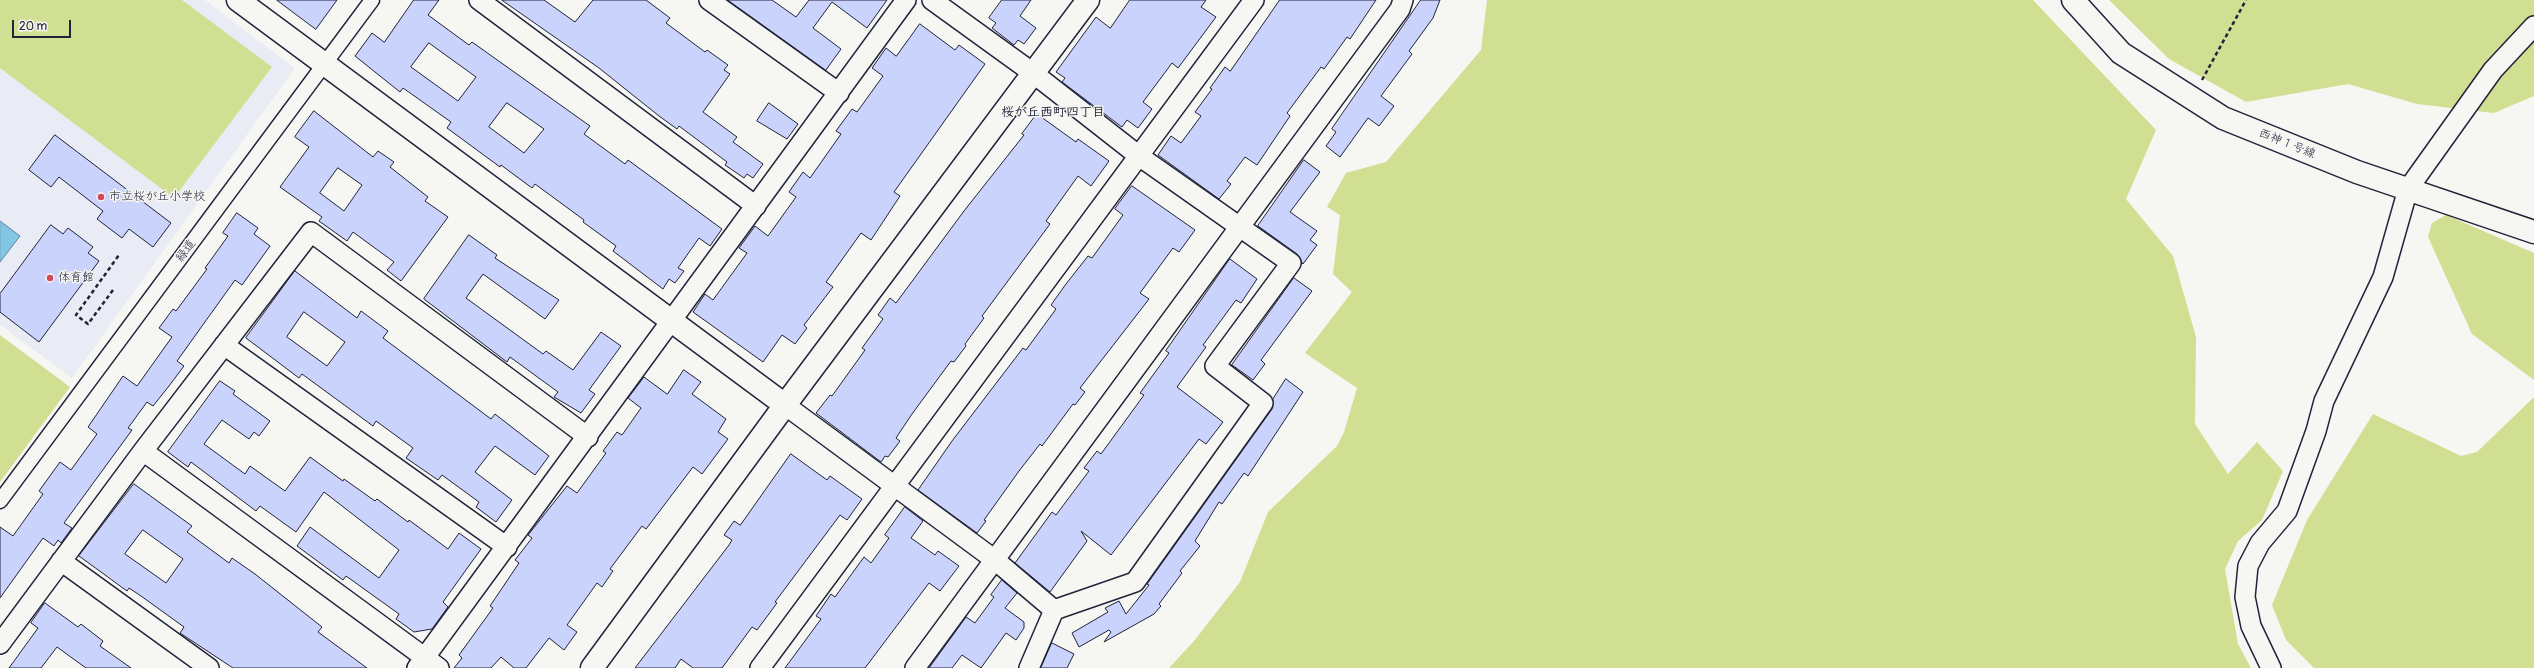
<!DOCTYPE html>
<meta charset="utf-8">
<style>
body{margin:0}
#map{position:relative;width:2534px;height:668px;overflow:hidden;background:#f6f6f2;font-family:Pangolin,sans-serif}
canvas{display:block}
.scale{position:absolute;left:12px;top:20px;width:59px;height:18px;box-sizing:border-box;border:2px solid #22223b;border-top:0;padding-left:5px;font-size:12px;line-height:14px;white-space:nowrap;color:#22223b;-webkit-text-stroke:3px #f6f6f2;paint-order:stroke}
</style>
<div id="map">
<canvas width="2534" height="668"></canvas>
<div class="scale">20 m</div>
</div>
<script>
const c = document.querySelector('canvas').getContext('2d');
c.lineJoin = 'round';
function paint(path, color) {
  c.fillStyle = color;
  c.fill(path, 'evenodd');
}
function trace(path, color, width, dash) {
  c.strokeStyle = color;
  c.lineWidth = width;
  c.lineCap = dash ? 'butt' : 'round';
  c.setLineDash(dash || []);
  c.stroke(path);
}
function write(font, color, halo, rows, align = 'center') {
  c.font = font + ' Pangolin,"Klee One",sans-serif';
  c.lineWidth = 3;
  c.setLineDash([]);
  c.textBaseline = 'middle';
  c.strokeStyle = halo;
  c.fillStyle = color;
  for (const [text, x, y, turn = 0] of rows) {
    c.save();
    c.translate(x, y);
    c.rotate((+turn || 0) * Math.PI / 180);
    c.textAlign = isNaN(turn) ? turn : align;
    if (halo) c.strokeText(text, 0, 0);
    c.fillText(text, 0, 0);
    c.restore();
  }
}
paint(new Path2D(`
 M0,0H205L295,68L72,378L0,325Z`), '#e9ecf5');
paint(new Path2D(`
 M0,0H182L272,67L174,198L0,68Z
 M1487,0H2033L2156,130L2126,199L2173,256L2196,337L2195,424L2228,474L2257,442L2283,471L2262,520L2238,541L2225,569L2238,644L2251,668H1169L1194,641L1240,582L1268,512L1337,446L1344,432L1357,388L1305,353L1352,292L1333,274L1340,215L1327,207L1346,173L1386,162L1481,50Z
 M2109,0H2534V96L2494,113L2417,104L2348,84L2246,102L2169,59Z
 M2446,215L2534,253V380L2472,334L2428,237L2432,223Z
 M0,335L70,387L0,482Z
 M2534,397V668H2314L2286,640L2272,605L2307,520L2373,414L2461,456L2477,452Z`), '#d1df92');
const water = new Path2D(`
 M0,221L20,236L0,262Z`);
paint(water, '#82c6e3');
trace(water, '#5c84a0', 1);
const building = new Path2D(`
 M277,0H337L316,29Z
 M414,0H439L428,15L469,45L472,42L590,126L584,134L625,164L628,160L722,229L710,246L699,238L678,268L684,271L675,283L669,279L663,289L613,251L616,246L583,222L584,220L535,184L532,188L501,165L500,167L447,128L451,122L403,88L400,92L355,56L372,33L384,42ZM429,43L476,77L458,101L411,67ZM507,103L544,129L524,153L489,127Z
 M502,0H544L575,22L593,0H646L670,18L666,23L705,52L707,50L728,65L724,70L730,74L703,112L737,137L733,142L763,164L753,178L747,174L744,178L725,165L727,162L679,126L677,129L659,116L599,68Z
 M728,0H772L796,17L809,0H887L867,28L832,2L813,28L841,49L826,70Z
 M1002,0H1031L1020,16L1036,28L1024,44L1018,40L1014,45L992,28L996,23L989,18Z
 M1130,0H1206L1201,7L1216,17L1178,68L1172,63L1143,102L1152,109L1138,128L1127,120L1122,127L1062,82L1065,78L1056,72L1096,17L1110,28Z
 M1280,0H1376L1350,39L1347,37L1324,69L1321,67L1287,113L1290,116L1257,165L1245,157L1227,181L1231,184L1219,199L1158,155L1171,136L1181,143L1201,116L1195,112L1212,89L1210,88L1225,67L1230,71Z
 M1421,0H1440L1433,18L1409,51L1412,54L1381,96L1394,106L1379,126L1368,118L1340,157L1326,146L1336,132L1332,129Z
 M920,24L955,50L959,45L985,64L894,192L900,196L871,240L861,233L826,282L833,287L804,325L807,328L795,344L782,335L763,362L693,312L705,294L713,300L747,253L739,248L755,226L768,236L796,197L789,192L803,172L810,178L841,134L836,131L852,109L857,112L883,76L872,68L886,48L896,56Z
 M769,103L798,124L787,139L757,121Z
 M314,111L373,157L378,151L394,162L390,167L428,197L425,201L448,217L401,281L387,270L394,262L353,232L347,241L319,221L322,217L280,187L309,147L295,137ZM338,168L362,185L344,211L320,193Z
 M1037,114L1076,142L1078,139L1109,161L1091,186L1078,176L1046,221L1050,224L982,316L984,318L965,344L966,346L954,362L951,361L912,414L896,438L900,441L888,457L885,456L881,462L816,413L830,395L832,396L865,350L862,348L883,319L878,315L890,298L896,303L964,211L1024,135L1022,134Z
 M55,135L171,223L153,247L129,229L122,238L97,219L103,211L59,177L51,187L29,170Z
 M1304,160L1320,172L1290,212L1317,231L1310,240L1317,245L1303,264L1297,254L1258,226Z
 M1132,186L1195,230L1179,252L1173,248L1140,293L1149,299L1080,388L1085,392L1075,405L1073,404L1042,446L1040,444L1019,471L984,520L986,521L977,533L918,490L952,441L1023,348L1026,350L1056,309L1051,305L1066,284L1088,256L1092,258L1123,215L1115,209Z
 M237,213L258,228L254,234L270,246L242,285L235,280L177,361L184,366L169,386L153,406L147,402L128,428L132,430L64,523L72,528L61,543L58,540L54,546L43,538L0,598V527L13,536L43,494L39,491L60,462L71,470L97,434L88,427L123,376L137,386L172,337L159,328L173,309L176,311L207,269L205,268L228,236L223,233Z
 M51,225L63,234L68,228L93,247L88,253L99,261L39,342L0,312V294Z
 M469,235L497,255L495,258L559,300L545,319L483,274L466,298L543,354L546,351L573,370L601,332L621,346L589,390L595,394L581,413L554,397L558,392L510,357L507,362L424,299Z
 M1230,259L1257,279L1241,303L1236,300L1203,345L1206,347L1177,387L1223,422L1206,444L1199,439L1111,555L1081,531L1087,541L1050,592L1015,563L1052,512L1056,515L1089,471L1084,468L1097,451L1101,454L1144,395L1140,393L1169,353L1166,351Z
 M295,271L357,318L361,311L388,331L383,338L491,419L495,414L549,456L535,475L495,446L475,472L512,500L496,522L476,507L479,502L442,475L438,480L406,458L413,448L376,421L373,426L302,374L299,378L246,338ZM304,312L345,342L327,366L287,337Z
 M1294,278L1312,291L1261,360L1265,364L1253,380L1232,365Z
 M684,370L701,382L692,394L726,419L718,432L728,439L702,474L693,467L646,529L642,526L610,569L613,571L602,587L597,583L567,625L577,632L564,650L549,638L526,668H514L501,657L491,668H454L462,658L459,655L493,608L490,606L519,563L515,560L532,538L528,535L567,486L577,493L606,453L603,451L617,432L622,435L641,408L628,398L644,377L667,394Z
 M1286,379L1303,392L1248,476L1244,473L1222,504L1219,502L1195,541L1200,546L1180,571L1182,573L1159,604L1161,606L1154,614L1104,642L1111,632L1109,630L1079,647L1072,633L1108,612L1105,608L1119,601L1126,614L1149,585L1147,584L1272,409L1273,399Z
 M220,381L235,391L233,394L270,421L259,436L254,432L249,439L222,420L204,444L245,474L250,466L285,491L310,457L343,481L344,479L375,501L377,499L408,522L409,520L448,549L459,533L481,549L443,602L448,607L432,629L414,632L396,619L399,614L346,576L343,580L297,546L310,527L379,578L399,550L324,492L296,532L260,506L256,511L191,462L188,467L168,452Z
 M791,454L827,480L830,476L862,499L847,520L840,515L775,602L777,603L757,630L752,627L722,668H693L681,659L675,668H635L729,545L732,540L724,535L734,521L740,525Z
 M134,484L192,526L187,532L229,563L232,558L255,574L322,627L318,632L367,668H233L180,633L184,627L141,596L129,588L127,591L79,556ZM143,530L183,559L166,583L125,554Z
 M905,507L923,521L911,538L935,555L938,551L959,566L940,591L929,583L865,668H785L821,619L816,616L831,594L835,597L864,557L871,563L889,538L885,535Z
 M1002,580L1017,593L1005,608L1024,622V628L1016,640L1006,633L981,668L962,655L952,668H929L966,617L975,623L994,597L991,595Z
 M45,603L78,627L81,624L103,641L100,646L131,668H86L57,647L41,668H9L38,628L31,623Z
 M1052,643L1074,654L1067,668H1041Z`);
paint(building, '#cad3fb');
trace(building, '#22223b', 1);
const pedestrian = new Path2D(`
 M0,501L372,0`);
const minor = new Path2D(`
 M479,0L756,206
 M709,0L839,93
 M932,0L1033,73L1139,156L1291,263L1215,366L1263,403L1135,582L1054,610L1029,668
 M224,345L507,547
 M785,405L995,560L1054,610
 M143,451L439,668
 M61,561L209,668
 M0,644L143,451L311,232L588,437
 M417,668L906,0
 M760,668L1254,0
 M915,668L1400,9L1403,0
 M2271,668L2251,626L2245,597L2248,566L2260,543L2287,511L2316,431L2324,401L2383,277L2408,189L2493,70L2534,26`);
const tertiary = new Path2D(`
 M238,0L785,405
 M2073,0L2121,53L2223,118L2357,172L2534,232
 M592,668L785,405L1088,0`);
trace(pedestrian, '#22223b', 17);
trace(minor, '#22223b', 22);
trace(tertiary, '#22223b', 25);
trace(new Path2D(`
 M2202,80L2246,0
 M113,290L88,324L76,315L119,255`), '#22223b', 2.5, [4, 3]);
trace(pedestrian, '#f6f6f2', 14);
trace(minor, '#f6f6f2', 19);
trace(tertiary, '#f6f6f2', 22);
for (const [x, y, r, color] of [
 [101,197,4,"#d1495b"],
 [50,278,4,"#d1495b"]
]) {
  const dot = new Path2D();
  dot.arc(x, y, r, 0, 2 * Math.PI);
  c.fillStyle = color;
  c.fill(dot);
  trace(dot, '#f6f6f2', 1.5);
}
write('12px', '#22223b', '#f6f6f2', [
 ["西神１号線",2287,144,22],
 ["緑道",186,251,-53]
]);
write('12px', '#22223b', '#f6f6f2', [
 ["市立桜が丘小学校",109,197],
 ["体育館",58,278]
], 'left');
write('bold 13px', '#22223b', '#f6f6f2', [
 ["桜が丘西町四丁目",1053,113]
]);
</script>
